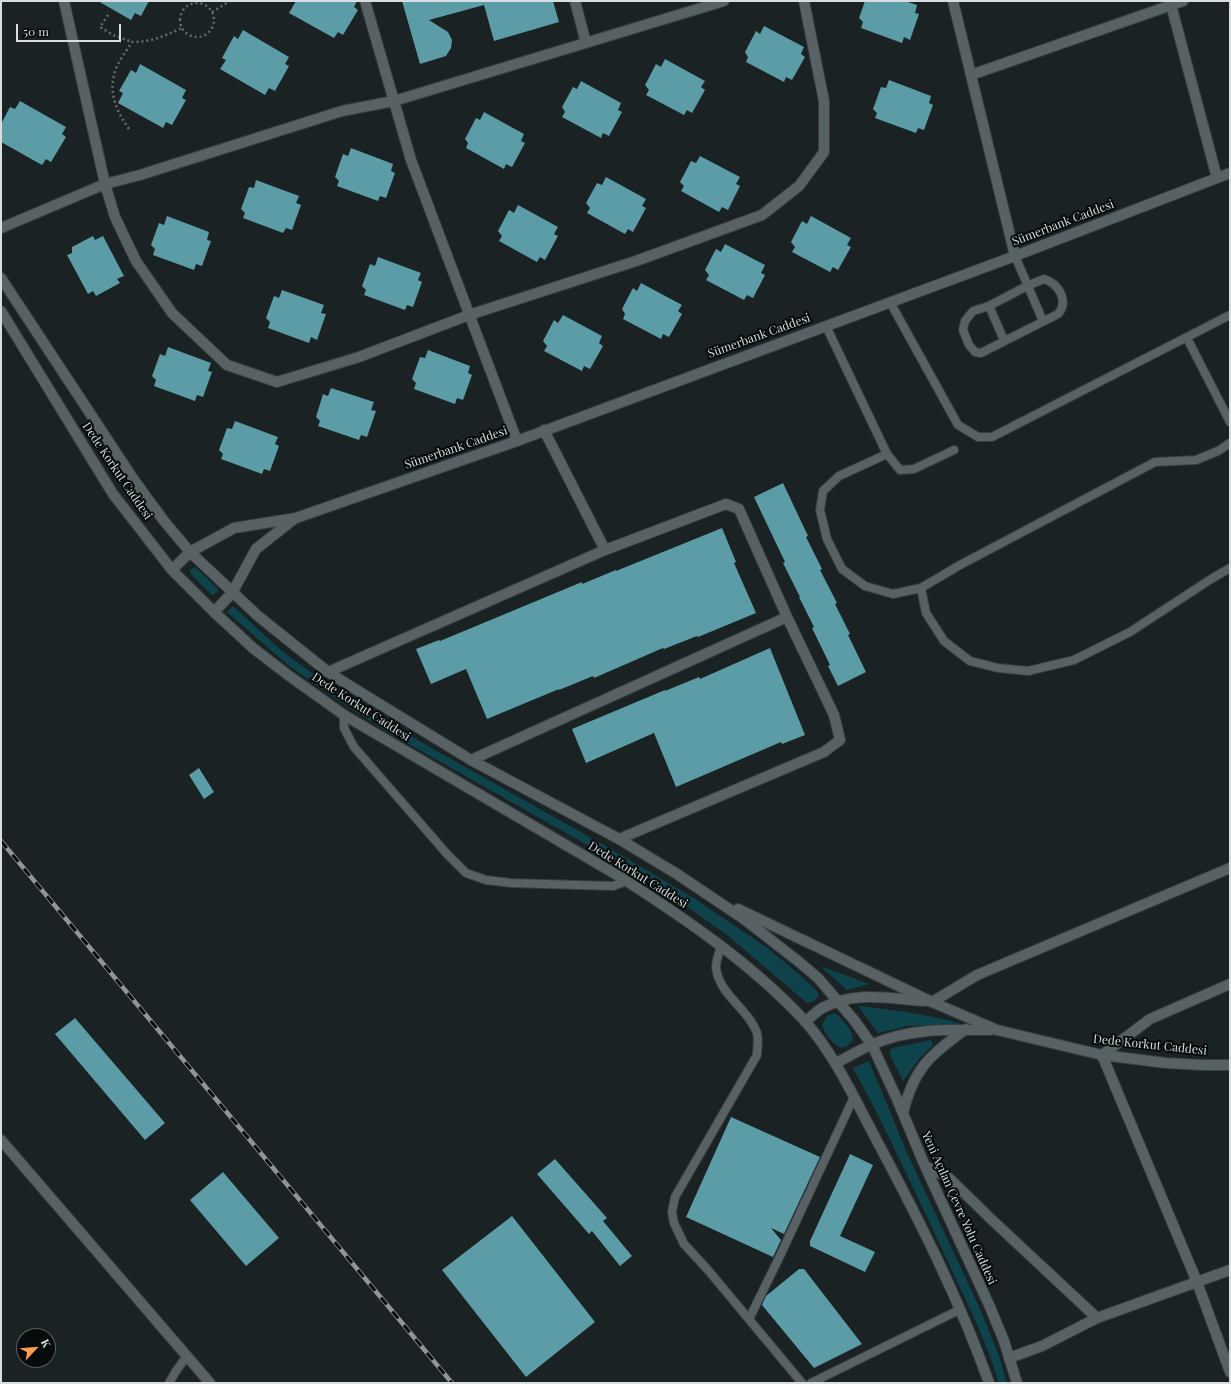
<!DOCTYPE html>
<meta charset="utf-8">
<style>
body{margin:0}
#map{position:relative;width:1231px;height:1384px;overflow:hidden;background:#1a2224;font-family:"Playfair Display",serif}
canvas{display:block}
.frame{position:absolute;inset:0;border:2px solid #d8dedf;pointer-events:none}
.north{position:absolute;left:16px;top:1328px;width:40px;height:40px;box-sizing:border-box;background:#070b0c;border:1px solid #5b5f60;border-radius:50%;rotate:64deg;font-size:11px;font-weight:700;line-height:16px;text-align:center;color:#d8dedf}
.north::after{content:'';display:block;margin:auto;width:14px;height:18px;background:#fb9e50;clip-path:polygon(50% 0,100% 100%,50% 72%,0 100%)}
.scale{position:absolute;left:16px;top:24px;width:105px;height:18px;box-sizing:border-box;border:2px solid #d8dedf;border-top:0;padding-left:5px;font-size:12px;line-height:14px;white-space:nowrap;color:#d8dedf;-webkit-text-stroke:3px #070b0c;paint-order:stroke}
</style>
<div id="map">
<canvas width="1231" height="1384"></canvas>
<div class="frame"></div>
<div class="north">K</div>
<div class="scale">50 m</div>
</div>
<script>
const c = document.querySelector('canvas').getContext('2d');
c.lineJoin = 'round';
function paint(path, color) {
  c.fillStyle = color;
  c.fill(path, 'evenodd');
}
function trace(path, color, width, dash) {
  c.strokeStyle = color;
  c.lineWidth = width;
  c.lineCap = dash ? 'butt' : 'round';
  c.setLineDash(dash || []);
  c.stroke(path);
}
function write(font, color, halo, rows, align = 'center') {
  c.font = font + ' "Playfair Display",serif';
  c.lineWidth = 4;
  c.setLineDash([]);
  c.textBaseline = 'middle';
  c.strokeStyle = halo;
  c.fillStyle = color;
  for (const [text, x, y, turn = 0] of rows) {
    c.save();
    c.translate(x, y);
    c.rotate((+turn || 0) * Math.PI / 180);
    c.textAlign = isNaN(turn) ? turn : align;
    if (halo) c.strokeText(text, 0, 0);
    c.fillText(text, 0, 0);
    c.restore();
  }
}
paint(new Path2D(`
 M195,567L217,588L218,591L213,595L211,594L191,574L190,570Z
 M233,606L283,652L340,694L389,724L616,852L695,899L766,947L799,974L817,991L819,994C817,999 812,1003 807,1003L727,935L665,891L644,880L612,859L386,731L335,698L288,665L227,612Z
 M820,966L869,984L847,990Z
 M858,1006C894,1010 927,1014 962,1024L907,1026L878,1033Z
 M835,1013C842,1020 862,1037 848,1045C846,1047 842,1048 839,1047C832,1044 824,1032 822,1025L827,1016Z
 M931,1040L933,1045L919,1059L903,1081L889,1053L892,1048Z
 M869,1061L908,1155L981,1311L998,1353L1007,1383H999C985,1337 963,1295 943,1251C914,1190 886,1128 853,1068Z`), '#0f434b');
paint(new Path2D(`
 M98,1H149L141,16L135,13L131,20Z
 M296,1H357L354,7L358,10L343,35L338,32L334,38L289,13Z
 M402,1H553L559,22L494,41L484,5L429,20L448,32L452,40L451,48L446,56L420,64Z
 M865,1H905L917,5L915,13L919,14L910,40L904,37L902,43L861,28L863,22L859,18Z
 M764,26L804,47L801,54L805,57L792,80L786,77L784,82L746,62L748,57L745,52L756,31L760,34Z
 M243,30L289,57L285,64L289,66L275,91L269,88L265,95L220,69L226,60L222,58L234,36L238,39Z
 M665,59L705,81L701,87L705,90L692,113L687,110L684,115L646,95L649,90L645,85L656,64L661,67Z
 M140,64L186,90L182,98L186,100L172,125L166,122L163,128L118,103L123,93L119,91L131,70L136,73Z
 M889,80L931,96L929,103L933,105L924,130L918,128L916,133L875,118L877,113L873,109L881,87L886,88Z
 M581,81L621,103L618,110L622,112L609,136L603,133L601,138L562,117L565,112L562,107L573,87L577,89Z
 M20,101L66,127L62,134L66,137L51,162L46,159L42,165L1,142V124L10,107L15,109Z
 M484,112L524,134L521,141L525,143L512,167L506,164L504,169L466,148L468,143L465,139L476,118L480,120Z
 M351,148L393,164L391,171L395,173L386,198L380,196L378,201L337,186L339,181L335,177L343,154L348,156Z
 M700,156L740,177L736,184L740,186L728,210L722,207L719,212L681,191L684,186L680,182L691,161L696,163Z
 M606,177L646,199L642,206L646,208L633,232L628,229L625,234L587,213L590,208L586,203L597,183L602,185Z
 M256,180L299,196L296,203L301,205L292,230L286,228L283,233L243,218L245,213L241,209L249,187L254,188Z
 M518,205L558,227L554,234L558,236L545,260L540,257L537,262L499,241L502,236L498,231L509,210L514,213Z
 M167,216L209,232L207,240L211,241L202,266L196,264L194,270L153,255L155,249L151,245L159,223L164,225Z
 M811,216L851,238L847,245L851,247L838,270L833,267L830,272L792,252L795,247L791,242L802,221L807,224Z
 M93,236L95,240L103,236L124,276L117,279L120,283L96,296L93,291L88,294L67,255L72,253V247Z
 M725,244L765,265L761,273L765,275L753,298L747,295L744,300L706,280L709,275L705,270L716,249L721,252Z
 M378,257L421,273L418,280L422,282L413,307L407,305L405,310L364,295L366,290L362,286L370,264L375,266Z
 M641,283L682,305L678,311L682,314L669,337L663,334L661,339L623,319L625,314L622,309L633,288L637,291Z
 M282,290L324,305L321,313L326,314L317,340L311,337L309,343L268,328L270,322L266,318L274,296L279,298Z
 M563,315L602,336L599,343L603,346L590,369L584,366L582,371L544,351L547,346L543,341L554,320L558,323Z
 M168,347L211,363L208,371L212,372L203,397L197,395L195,401L154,386L156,380L152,376L160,354L165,356Z
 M428,350L470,366L468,373L472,375L463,400L457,398L455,404L414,389L416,383L412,379L420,357L425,358Z
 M331,388L374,402L371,410L376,411L367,437L361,435L359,440L318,426L320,421L316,417L323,394L328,396Z
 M235,421L278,437L275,444L279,446L270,471L264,469L262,474L221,459L223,454L219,450L227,428L232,429Z
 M783,483L808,536L806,537L822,569L820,570L837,603L835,604L850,634L848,635L866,672L838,686L828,666L830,665L812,628L814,627L799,597H800L783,563L785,562L754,497Z
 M722,528L736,562L734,563L756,613L698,637L697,636L664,649L663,648L594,678L593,676L559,690V689L487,719L466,669L431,684L416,649L439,640L440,641L582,582V584L616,570V571Z
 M770,648L805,735L782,744L781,742L676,787L654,733L586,763L572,729L665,690V691L699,677L700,679Z
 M199,768L214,792L204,799L189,775Z
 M75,1018L165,1123L145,1140L55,1034Z
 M731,1117L820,1157L784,1234L771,1228L781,1240L773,1257L686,1217Z
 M850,1154L873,1165L840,1236L875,1252L865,1272L810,1246V1241Z
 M555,1159L607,1218L603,1221L632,1256L620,1266L592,1231L589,1234L537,1174Z
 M223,1172L279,1238L246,1266L190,1200Z
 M512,1216L595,1322L526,1377L442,1270Z
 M799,1269H804L862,1344L814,1368L762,1305L766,1296Z`), '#5b9ca6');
const service = new Path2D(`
 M1015,256L1043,321
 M1044,279C1059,284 1069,301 1058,314L981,353L975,352L969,345L963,330L965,321L973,311L989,306L1027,286Z
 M890,302L958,425L978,437H992L1230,315
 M989,306L1004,340
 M826,326L887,454L900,470L914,469L954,450
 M1187,338L1230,422
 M887,454L839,476L823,491L820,510L827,539L842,569L865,586L893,594L921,588L960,565L1155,462L1196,460L1218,451L1230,443
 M921,588L926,613L944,641L970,661L998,668L1028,671L1074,660L1130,632L1211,579L1230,568
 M344,715V728L354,747L447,854L466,873L486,880L511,883L613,886L627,881
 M721,946C719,953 716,961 716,967C718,994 748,1008 757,1033C759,1039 757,1048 757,1055L675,1197L672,1212L674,1223L684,1244L708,1270L802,1383
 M749,1319L779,1258L854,1097
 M169,1383L176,1371L187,1356
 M811,1383L961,1309`);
const minor = new Path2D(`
 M64,1L105,184L115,217L136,261L172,313L227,365L277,382L359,357L469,315L636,261L762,215L799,186L824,152V101L804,1
 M365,1L411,160L517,441
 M575,1L586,43
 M953,1L1015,256
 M1170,1L1217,178
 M971,75L1183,1
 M1,228L105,184L140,175L342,111L394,101L724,1
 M544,430L605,550
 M328,672L605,550L726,504L739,509L787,617L834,715L840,740L824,752L619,839
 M471,760L787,617
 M1230,984L1150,1019L1102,1055L1197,1282L1230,1372
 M932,1002L977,975L1230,868
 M1,1140L210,1383
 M925,1166L949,1178L991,1219L1097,1318L1230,1270
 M1009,1358L1042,1346L1097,1318`);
const tertiary = new Path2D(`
 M296,518L517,441L1015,256L1230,173`);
const secondary = new Path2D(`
 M1,278L134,480L164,521L190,552L258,616L328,672L355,689L471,760L619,839L677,874L744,919L798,961L818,978L854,1020L872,1045L897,1099L925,1166L990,1307L1004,1341L1017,1383
 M1,311L113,494L172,570L214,612L253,648L288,675L344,715L617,875C683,917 751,963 804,1020C835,1055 854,1098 876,1139C918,1218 959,1298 989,1383
 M172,570L190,552L234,528L296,518
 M214,612L232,593L256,549L294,519
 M738,909L932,1002L997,1030L1102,1055L1166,1063L1202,1065H1230
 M805,1022C811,1017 816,1012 822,1008C855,990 891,999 926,1001
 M836,1063C848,1057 859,1050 871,1045C909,1028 951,1029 991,1030
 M903,1113C914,1068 930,1055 966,1029`);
trace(service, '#383e3f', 10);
trace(minor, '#383e3f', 12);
trace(tertiary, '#383e3f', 12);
trace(secondary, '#383e3f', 12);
trace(new Path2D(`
 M180 20a17 17 0 1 1 34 0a17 17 0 1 1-34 0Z
 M212,12L230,1
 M108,15L100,27L113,35L132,42
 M129,129C115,109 107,90 117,66C121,58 127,50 132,42C152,42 164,36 182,28`), '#646b6d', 2.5, [2, 3]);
trace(service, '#586264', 8);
trace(minor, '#586264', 10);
trace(tertiary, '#586264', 10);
trace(secondary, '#586264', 10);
const rail = new Path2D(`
 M1,841L452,1383`);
trace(rail, '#909698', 4.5);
trace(rail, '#070b0c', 3, [9]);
write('12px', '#d8dedf', '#070b0c', [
 ["Sümerbank Caddesi",1063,223,-21],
 ["Sümerbank Caddesi",759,336,-20],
 ["Sümerbank Caddesi",456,448,-19],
 ["Dede Korkut Caddesi",117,471,56],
 ["Dede Korkut Caddesi",361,707,33],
 ["Dede Korkut Caddesi",638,875,32],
 ["Dede Korkut Caddesi",1150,1045,6],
 ["Yeni Açılan Çevre Yolu Caddesi",959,1208,66]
]);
</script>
